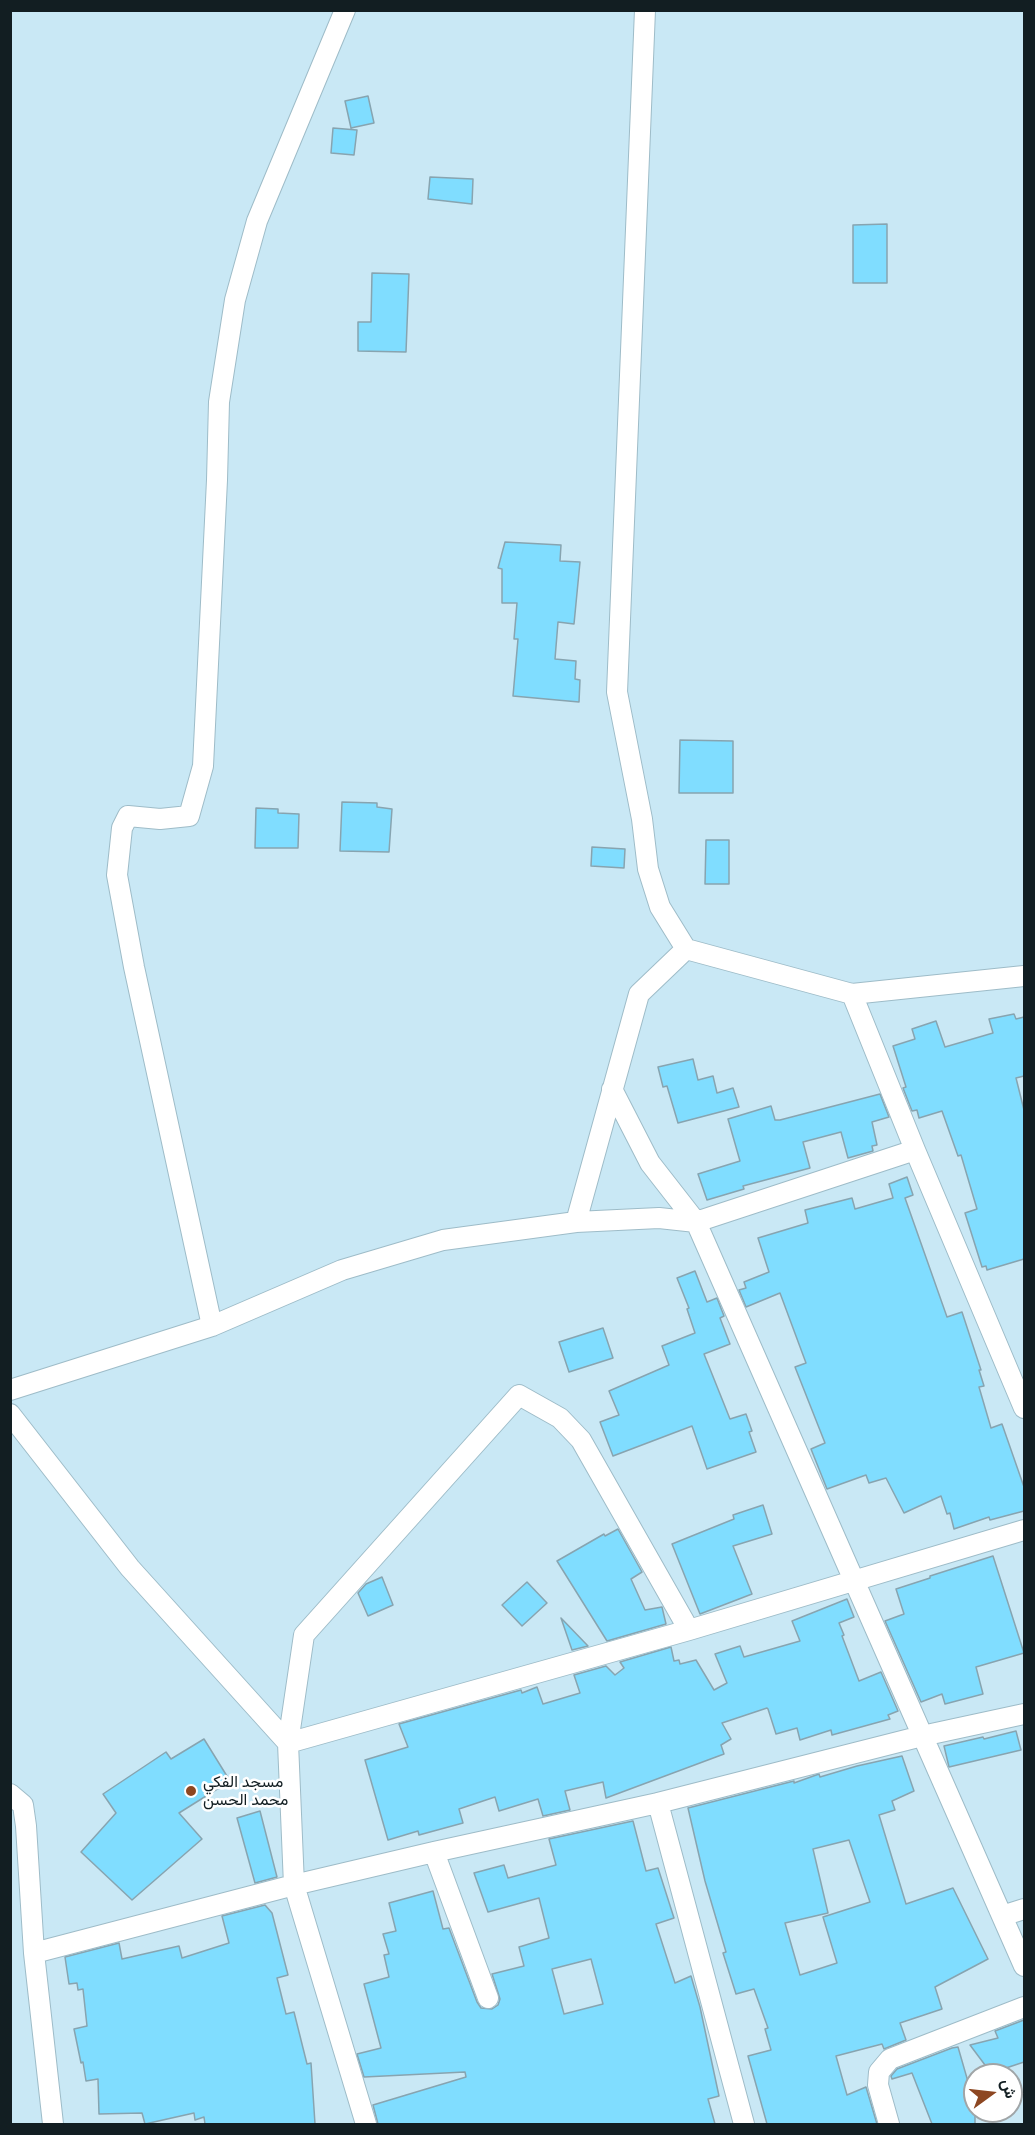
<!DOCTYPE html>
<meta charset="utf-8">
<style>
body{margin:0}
#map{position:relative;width:1035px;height:2135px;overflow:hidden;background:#c9e8f5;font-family:"Public Sans",Vazirmatn,sans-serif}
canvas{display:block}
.frame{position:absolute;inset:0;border:12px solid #121e22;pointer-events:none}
.north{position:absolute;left:963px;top:2063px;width:60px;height:60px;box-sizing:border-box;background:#fff;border:2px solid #a0a5a7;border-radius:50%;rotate:75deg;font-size:16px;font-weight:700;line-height:24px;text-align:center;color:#121e22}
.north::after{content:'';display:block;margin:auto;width:21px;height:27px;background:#8d4722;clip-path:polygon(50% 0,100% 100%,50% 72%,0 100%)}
</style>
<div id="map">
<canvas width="1035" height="2135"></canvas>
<div class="frame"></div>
<div class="north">ش</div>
</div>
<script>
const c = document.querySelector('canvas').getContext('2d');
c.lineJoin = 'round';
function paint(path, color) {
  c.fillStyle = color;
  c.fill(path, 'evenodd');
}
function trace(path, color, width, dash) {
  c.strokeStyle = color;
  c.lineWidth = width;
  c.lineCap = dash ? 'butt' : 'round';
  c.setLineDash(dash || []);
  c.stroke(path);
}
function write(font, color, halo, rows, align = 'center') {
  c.font = font + ' "Public Sans",Vazirmatn,sans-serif';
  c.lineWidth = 5;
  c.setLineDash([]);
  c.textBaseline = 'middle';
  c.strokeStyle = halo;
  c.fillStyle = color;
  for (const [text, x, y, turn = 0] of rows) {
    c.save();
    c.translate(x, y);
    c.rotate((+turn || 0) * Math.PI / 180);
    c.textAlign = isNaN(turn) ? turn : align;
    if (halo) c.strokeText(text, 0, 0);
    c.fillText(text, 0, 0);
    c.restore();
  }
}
const building = new Path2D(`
 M368,96L374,123L351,128L345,101Z
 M333,128L357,130L354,155L331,153Z
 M430,177L473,179L472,204L428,199Z
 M887,224V283H853V225Z
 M372,273L409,274L406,352L358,351V322H371Z
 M505,542L561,545L560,561L580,562L574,624L558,622L555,659L576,661L575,679L580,680L579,702L513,696L518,639H514L517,603H502V569L498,568Z
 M680,740L733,741V793H679Z
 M342,802L377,803V807L392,809L389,852L340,851Z
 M256,808L278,809V813L299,814L298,848H255Z
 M706,840H729V884H705Z
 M592,847L625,849L624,868L591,866Z
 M1014,1014L1016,1019L1024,1017V1076L1016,1078L1024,1110V1259L987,1270L986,1266L982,1267L965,1213L977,1209L961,1155L958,1156L942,1111L919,1118L917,1110L912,1111L903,1088L906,1087L893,1046L915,1039L912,1029L936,1021L945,1047L993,1033L989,1019Z
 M693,1059L698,1080L713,1076L717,1093L733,1088L739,1107L678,1123L667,1086L663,1087L658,1067Z
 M880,1094L889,1117L872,1122L877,1145L872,1146L873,1151L848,1158L841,1132L803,1142L810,1168L743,1186L744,1189L707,1200L698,1174L740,1161L728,1119L771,1106L775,1120H780Z
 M907,1177L913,1195L905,1198L947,1317L962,1312L981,1370H979L984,1386L979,1387L991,1428L1002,1424L1024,1487V1511L990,1520L989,1517L954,1529L950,1513L947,1514L941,1496L904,1513L886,1478L869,1483L866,1475L827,1489L811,1449L825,1443L795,1367L806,1363L780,1293L746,1307L739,1290L746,1288L744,1282L769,1272L758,1238L808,1223L805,1210L852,1198L855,1209L893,1198L889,1184Z
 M695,1271L707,1302L717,1298L724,1316L720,1318L730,1344L704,1354L730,1419L746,1414L752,1431L749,1432L756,1452L707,1469L692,1426L613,1456L600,1422L619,1415L609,1391L669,1365L662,1346L695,1333L687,1309L689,1308L677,1278Z
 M603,1328L613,1358L569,1372L559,1342Z
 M763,1505L772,1534L733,1546L752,1594L700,1614L672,1544L734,1519L733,1515Z
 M618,1529L642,1572L631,1579L645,1610L662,1607L666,1624L607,1641L557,1561L604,1534L605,1536Z
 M993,1556L1024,1653L976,1667L983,1694L945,1704L942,1694L921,1702L885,1621L904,1614L896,1589L930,1578V1576Z
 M382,1577L393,1605L368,1616L358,1593L366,1584Z
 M527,1582L547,1603L522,1626L502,1605Z
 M847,1599L854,1617L839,1623L844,1635L842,1636L859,1681L881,1672L898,1711L888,1715L890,1719L832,1735L831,1730L800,1740L797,1728L776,1734L768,1709L767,1708L722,1723L731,1739L721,1745L724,1754L606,1798L603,1782L565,1791L570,1810L543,1816L538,1799L499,1811L495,1797L459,1809L463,1823L419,1835L418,1831L388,1840L365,1760L408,1747L399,1724L521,1690L522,1693L537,1687L543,1704L580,1693L574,1675L606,1666L615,1675L624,1668L620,1662L671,1647L674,1661L679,1660L680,1664L696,1660L714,1690L727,1683L715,1654L740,1646L744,1657L800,1641L792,1621Z
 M561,1618L588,1646L572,1650Z
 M1016,1731L1021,1750L949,1767L944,1746L983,1737L984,1739Z
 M204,1739L230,1781L179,1813L202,1839L132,1900L81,1852L116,1813L103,1794L166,1752L171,1759Z
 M902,1756L914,1791L892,1801L895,1810L879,1815L906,1904L953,1888L988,1959L935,1987L942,2009L900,2023L906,2040L884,2049L882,2044L836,2056L847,2095L866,2087L877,2124H767L748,2056L771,2050L765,2029L768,2028L754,1989L736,1994L723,1953L726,1952L705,1881L688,1808L794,1781V1783L819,1774L820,1777L857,1766ZM849,1840L870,1902L823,1917L837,1963L800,1975L785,1923L828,1913L813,1849Z
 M260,1811L277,1877L255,1883L237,1818Z
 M633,1821L646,1871L658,1868L674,1918L656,1924L675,1983L691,1976L700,2007L719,2096L708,2099L715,2124H378L373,2105L466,2077L465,2072L364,2077L357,2054L381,2048L364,1984L389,1977L384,1955L389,1954L383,1934L396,1931L389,1903L433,1891L443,1929L449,1928L477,2002L481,2008L492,2009L498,2005L500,1999L492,1974L524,1966L519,1947L549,1938L539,1898L488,1912L474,1873L504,1865L508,1878L556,1865L549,1839ZM591,1959L603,2004L564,2014L552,1969Z
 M265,1905L272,1913L288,1975L277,1978L286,2014L294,2012L307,2064L311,2063L315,2124H205L204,2117L195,2120L194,2113L145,2124L142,2113L99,2114L98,2079L86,2081L83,2062L81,2063L74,2029L87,2026L83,1989L78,1990L77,1983L69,1984L65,1957L119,1943L122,1959L179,1946L182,1958L229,1943L222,1916Z
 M1024,2020V2062L991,2073L970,2045L998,2038L995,2031Z
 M958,2047L975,2106V2124H932L912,2073L892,2079L891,2076L897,2069L952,2048Z`);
paint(building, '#80ddff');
trace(building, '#87a4b0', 1.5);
const minor = new Path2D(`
 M645,10L617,692L642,819L648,869L660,907L686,949
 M852,994L915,1150L1024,1408
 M612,1089L650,1163L696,1222L1024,1966
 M576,1222L659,1218L696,1222L915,1150
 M212,1326L134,967L117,875L122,828L128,816L160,819L189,816L203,766L217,480L219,402L235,300L257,221L345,10
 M10,1390L212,1326L342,1270L443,1240L576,1222L639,994L686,949L852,994L1024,976
 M10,1414L130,1568L288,1743L294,1885L366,2124
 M689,1630L581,1440L560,1418L519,1395L304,1635L288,1743L689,1630L1024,1530
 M10,1794L23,1805L26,1826L34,1953L53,2124
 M658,1803L744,2124
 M434,1852L488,1998
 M1002,1916L1024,1909
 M34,1953L294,1885L434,1852L658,1803L922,1736L1024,1714
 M889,2124L878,2085L879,2072L890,2059L1024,2007`);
trace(minor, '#9ebcc8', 22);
trace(minor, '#fff', 20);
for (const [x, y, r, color] of [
 [191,1791,6,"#8d4722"]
]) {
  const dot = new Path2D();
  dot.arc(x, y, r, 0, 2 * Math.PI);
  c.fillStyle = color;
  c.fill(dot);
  trace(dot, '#fff', 2);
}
write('16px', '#121e22', '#fff', [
 ["مسجد الفكي",203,1782],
 ["محمد الحسن",203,1800]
], 'left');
</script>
